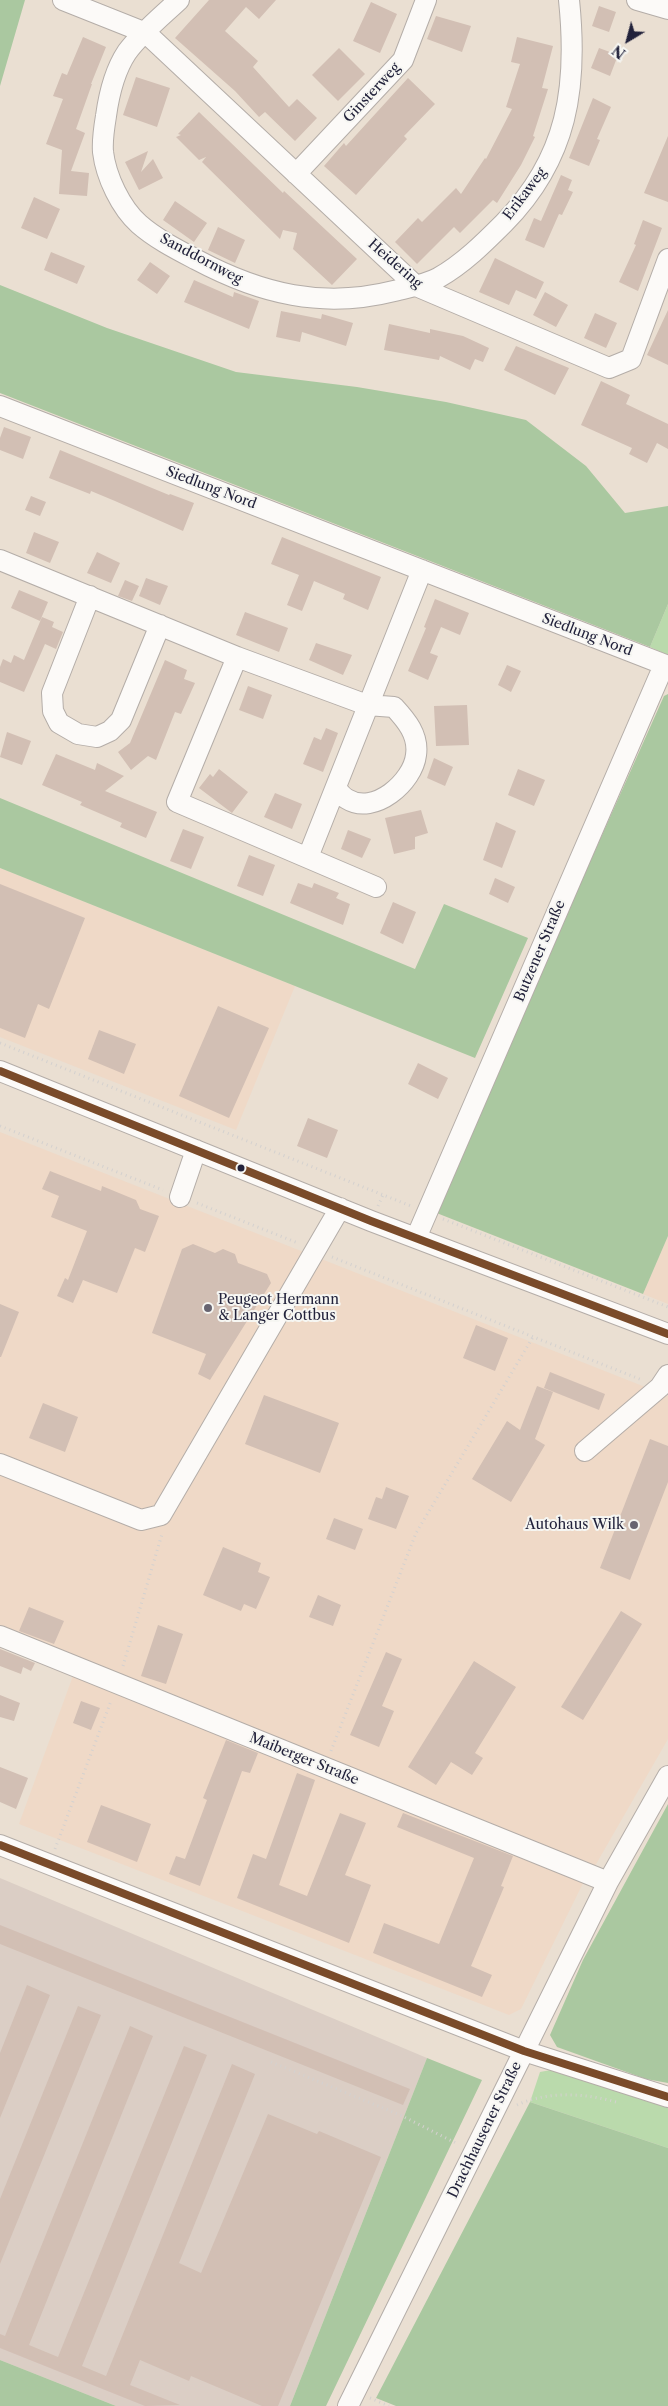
<!DOCTYPE html>
<meta charset="utf-8">
<style>
body{margin:0}
#map{position:relative;width:668px;height:2406px;overflow:hidden;background:#eadfd2;font-family:"Libre Caslon Text",serif}
canvas{display:block}
.north{position:absolute;left:603px;top:15px;width:50px;height:50px;-webkit-text-stroke:4px #f6f6f2;paint-order:stroke;rotate:217deg;font-size:14px;font-weight:700;line-height:20px;text-align:center;color:#22223b}
.north::after{content:'';display:block;margin:auto;width:18px;height:22px;background:#22223b;clip-path:polygon(50% 0,100% 100%,50% 72%,0 100%)}
</style>
<div id="map">
<canvas width="668" height="2406"></canvas>
<div class="north">N</div>
</div>
<script>
const c = document.querySelector('canvas').getContext('2d');
c.lineJoin = 'round';
function paint(path, color) {
  c.fillStyle = color;
  c.fill(path, 'evenodd');
}
function trace(path, color, width, dash) {
  c.strokeStyle = color;
  c.lineWidth = width;
  c.lineCap = dash ? 'butt' : 'round';
  c.setLineDash(dash || []);
  c.stroke(path);
}
function write(font, color, halo, rows, align = 'center') {
  c.font = font + ' "Libre Caslon Text",serif';
  c.lineWidth = 4;
  c.setLineDash([]);
  c.textBaseline = 'middle';
  c.strokeStyle = halo;
  c.fillStyle = color;
  for (const [text, x, y, turn = 0] of rows) {
    c.save();
    c.translate(x, y);
    c.rotate((+turn || 0) * Math.PI / 180);
    c.textAlign = isNaN(turn) ? turn : align;
    if (halo) c.strokeText(text, 0, 0);
    c.fillText(text, 0, 0);
    c.restore();
  }
}
paint(new Path2D(`
 M0,868L295,986L236,1130L0,1037Z
 M0,1132L668,1396V1739L595,1866L0,1631Z
 M668,1236V1304L643,1294Z
 M74,1673L587,1875L521,2009L509,2015L19,1824Z`), '#efd9c7');
paint(new Path2D(`
 M0,1878L427,2058L290,2406H116L0,2360Z`), '#dbcec5');
paint(new Path2D(`
 M668,604V655L650,647Z
 M551,2070L668,2108V2148L530,2102L540,2072Z`), '#badaac');
paint(new Path2D(`
 M0,0H25L0,86Z
 M0,285L107,328L236,372L357,387L446,402L526,420L586,466L625,513L668,506V604L650,647L0,393Z
 M668,694V1236L643,1294L434,1212L664,696Z
 M0,798L415,969L444,904L528,938L475,1058L0,868Z
 M668,1804V2083L646,2079L557,2047L550,2035L583,1960Z
 M427,2058L482,2080L326,2406H290Z
 M530,2102L668,2148V2406H396L376,2398Z
 M0,2360L116,2406H0Z`), '#aac8a0');
paint(new Path2D(`
 M209,0H276L259,19L246,7L225,31L258,61L253,67L289,107L297,99L317,118L295,141L265,112L259,117L235,91L175,38Z
 M371,2L397,14L380,53L353,41Z
 M599,6L616,12L609,32L592,26Z
 M436,16L471,26L462,52L427,39Z
 M83,37L106,47L91,84H92L76,129L85,133L71,171L89,173L87,196L59,194L62,150L46,144L63,99L53,96L62,73L67,75Z
 M517,37L553,46L542,88L548,89L533,136L535,137L521,165L497,203L493,200L460,233L454,227L417,264L395,242L418,218L422,222L456,188L461,194L485,158L486,159L512,109L506,107L520,64L511,62Z
 M339,48L365,74L338,101L312,75Z
 M599,48L618,55L610,76L591,68Z
 M136,77L170,88L157,127L123,115Z
 M408,78L435,104L404,136L407,139L356,195L324,166L344,143L346,146Z
 M593,98L611,107L597,139L600,140L589,166L569,158Z
 M199,112L283,193L284,191L357,259L332,285L293,249L297,233L283,230L280,239L202,162L206,157L199,160L176,137L181,135L178,134Z
 M668,136V202L644,193Z
 M148,151L141,172L153,159L163,178L139,190L125,162Z
 M561,175L572,180L568,190L573,192L562,215L559,214L544,248L525,240L534,218L541,221Z
 M34,197L60,209L47,239L21,228Z
 M175,201L207,223L194,242L163,220Z
 M643,220L662,228L638,291L619,282L636,245L634,244Z
 M218,227L245,240L235,263L208,250Z
 M51,252L85,266L77,284L44,270Z
 M495,258L544,282L536,299L516,290L509,305L479,292Z
 M150,262L170,276L157,294L137,280Z
 M194,280L233,297L234,292L259,301L249,329L184,302Z
 M545,292L568,305L556,327L533,315Z
 M668,310V365L647,355Z
 M281,311L321,319L322,314L353,323L346,346L302,332L300,342L276,337Z
 M595,313L617,323L606,348L584,338Z
 M389,324L430,333V329L463,336L489,348L483,362L475,359L470,370L440,356L439,360L384,350Z
 M516,346L569,368L555,395L504,370Z
 M601,381L630,395L626,404L668,424V449L657,443L647,463L629,454L632,448L581,425Z
 M4,427L31,437L23,459L0,450V438Z
 M60,450L169,495L170,494L194,503L183,531L115,501L91,491L90,494L49,478Z
 M31,496L46,502L40,516L25,510Z
 M34,532L59,542L50,563L26,553Z
 M282,537L381,577L368,610L343,599L345,594L314,581L302,611L287,605L299,575L271,564Z
 M97,552L120,563L111,583L87,573Z
 M146,578L168,586L160,605L139,596Z
 M125,580L139,586L132,601L118,596Z
 M19,590L48,602L40,621L11,608Z
 M435,599L469,613L460,635L441,627L430,653L438,656L428,680L408,671L426,628L424,627Z
 M245,612L288,628L279,652L236,635Z
 M42,617L54,622L52,627L63,632L56,649L45,644L24,692L0,682V667L3,659L11,663L14,655L24,660Z
 M316,643L352,655L343,675L309,660Z
 M165,660L187,670L184,679L195,683L181,714L175,712L156,760L148,756L131,770L118,752L130,743Z
 M507,665L521,671L511,692L498,685Z
 M248,686L272,695L263,719L239,710Z
 M467,705L469,745L436,746L434,706Z
 M326,728L338,733L323,772L303,764L314,737L321,740Z
 M7,732L31,741L22,765L0,757Z
 M56,754L95,770L97,763L124,776L105,791L157,812L146,838L120,827L122,823L80,805L82,802L42,785Z
 M434,758L453,767L445,786L427,778Z
 M219,769L248,792L232,813L199,788L210,774L213,777Z
 M518,769L545,780L534,806L508,795Z
 M275,793L302,804L292,829L264,817Z
 M421,810L428,833L415,837V849L394,854L385,818Z
 M496,822L516,831L502,868L483,860Z
 M183,829L204,837L191,869L170,861Z
 M348,830L371,839L362,858L341,849Z
 M249,855L275,865L263,896L237,886Z
 M495,878L515,887L508,903L489,894Z
 M298,883L312,888L314,883L339,893L336,898L350,904L343,925L290,903Z
 M0,884L85,918L49,1009L38,1004L25,1038L0,1028Z
 M393,902L416,912L403,944L380,933Z
 M218,1006L269,1028L229,1118L179,1096Z
 M99,1030L136,1044L124,1074L88,1059Z
 M418,1063L448,1078L438,1099L408,1084Z
 M308,1118L338,1130L327,1158L297,1146Z
 M50,1171L101,1191L102,1186L136,1200L140,1209L159,1216L145,1252L135,1248L117,1293L83,1280L73,1303L57,1296L65,1278L68,1280L87,1231L51,1217L59,1196L42,1189Z
 M193,1244L215,1253L223,1249L235,1254L238,1263L267,1274L271,1283L210,1380L198,1374L206,1354L152,1333L182,1249Z
 M0,1304L19,1312L1,1357H0Z
 M476,1325L508,1338L495,1371L463,1358Z
 M550,1372L605,1394L599,1410L544,1388Z
 M537,1386L553,1392L535,1439L545,1445L511,1502L472,1479L507,1421L520,1430Z
 M264,1395L339,1423L320,1473L245,1444Z
 M43,1403L78,1417L65,1452L29,1438Z
 M650,1439L668,1446V1482L630,1580L600,1568Z
 M386,1487L409,1496L396,1529L368,1519L376,1497L382,1499Z
 M334,1518L363,1529L355,1550L326,1539Z
 M223,1547L261,1563L258,1572L270,1577L256,1609L244,1604L241,1611L203,1595Z
 M318,1595L341,1605L333,1626L309,1617Z
 M29,1607L64,1621L54,1644L19,1631Z
 M621,1611L642,1624L583,1720L561,1707Z
 M158,1625L183,1634L166,1684L141,1676Z
 M0,1649L35,1663L31,1671L23,1667L21,1674L0,1666Z
 M386,1652L402,1659L382,1706L394,1711L379,1747L350,1735Z
 M474,1661L516,1687L475,1753L483,1758L472,1775L451,1762L436,1785L408,1767Z
 M0,1695L20,1703L14,1721L0,1717Z
 M81,1701L100,1708L91,1730L73,1723Z
 M226,1740L258,1753L250,1773L242,1771L200,1886L169,1874L176,1856L185,1859L207,1800L203,1798Z
 M0,1767L28,1778L16,1809L0,1802Z
 M297,1773L315,1780L279,1885L307,1896L340,1813L366,1823L345,1875L371,1885L349,1943L237,1898L253,1854L266,1859Z
 M101,1805L151,1824L137,1862L87,1842Z
 M403,1813L513,1856L501,1886L504,1887L471,1966L492,1975L482,1997L373,1953L384,1923L439,1944L474,1858L397,1827Z
 M0,1925L410,2089L403,2105L0,1944Z
 M27,1985L50,1995L0,2118V2053Z
 M78,2006L101,2015L0,2264V2199Z
 M130,2026L153,2036L29,2345L58,2357L184,2046L207,2055L82,2366L106,2376L232,2064L255,2074L179,2263L201,2273L268,2114L317,2134L319,2131L381,2157L278,2406H262L191,2376L189,2381L140,2360L130,2385L180,2405L145,2406L0,2348V2334L5,2336Z`), '#d2bfb4');
const minor = new Path2D(`
 M63,0L146,33L416,286L609,368L631,359L668,259
 M179,0C162,16 141,33 127,52C115,70 109,94 106,116C104,128 102,140 103,152C106,177 121,208 139,224C156,239 178,250 197,260C261,294 323,309 394,291C409,287 425,285 438,278C463,264 484,243 504,223C568,158 578,87 569,0
 M637,0L668,9
 M296,174L403,60L426,0
 M0,406L668,666
 M0,560L237,657L367,705L394,707C406,720 419,735 416,755C413,782 374,816 347,799C343,797 339,792 336,788
 M90,596L52,693L53,711L59,723L78,734L97,737L110,731L121,720L160,625
 M237,657L177,802L376,887
 M308,857L422,570
 M0,1071L371,1221L668,1334
 M180,1197L196,1150
 M416,1238L664,665
 M585,1451L660,1387L668,1375
 M0,1464L141,1520L161,1515L340,1208
 M0,1636L608,1882
 M0,1845L524,2051L668,2097
 M348,2406L608,1882L668,1776`);
trace(minor, '#b4ada8', 22);
trace(new Path2D(`
 M0,1043L411,1206
 M0,1126L163,1190
 M197,1203L298,1243
 M378,1206L383,1195
 M443,1219L668,1307
 M332,1257L642,1380
 M123,1666L162,1534
 M331,1751L416,1533L533,1337
 M55,1849L111,1701
 M271,2062L400,2115L458,2144
 M517,2105C547,2091 585,2093 616,2102
 M370,2398L389,2406`), '#d4d1cf', 3, [1, 4]);
trace(minor, '#fcfaf8', 20);
trace(new Path2D(`
 M0,1071L371,1221L668,1334
 M0,1845L524,2051L668,2097`), '#7a4b2a', 8);
for (const [x, y, r, color] of [
 [241,1168,4.5,"#22223b"],
 [208,1308,5,"#686470"],
 [634,1525,5,"#686470"]
]) {
  const dot = new Path2D();
  dot.arc(x, y, r, 0, 2 * Math.PI);
  c.fillStyle = color;
  c.fill(dot);
  trace(dot, '#f6f6f2', 2);
}
write('14px', '#22223b', '#f6f6f2', [
 ["Ginsterweg",372,93,-47],
 ["Erikaweg",525,194,-53],
 ["Sanddornweg",201,259,28],
 ["Heidering",395,264,41],
 ["Siedlung Nord",211,488,21],
 ["Siedlung Nord",587,635,21],
 ["Butzener Straße",540,951,-67],
 ["Maiberger Straße",304,1759,22],
 ["Drachhausener Straße",485,2130,-64]
]);
write('14px', '#22223b', '#f6f6f2', [
 ["Peugeot Hermann",218,1300],
 ["& Langer Cottbus",218,1316],
 ["Autohaus Wilk",624,1525,"right"]
], 'left');
</script>
